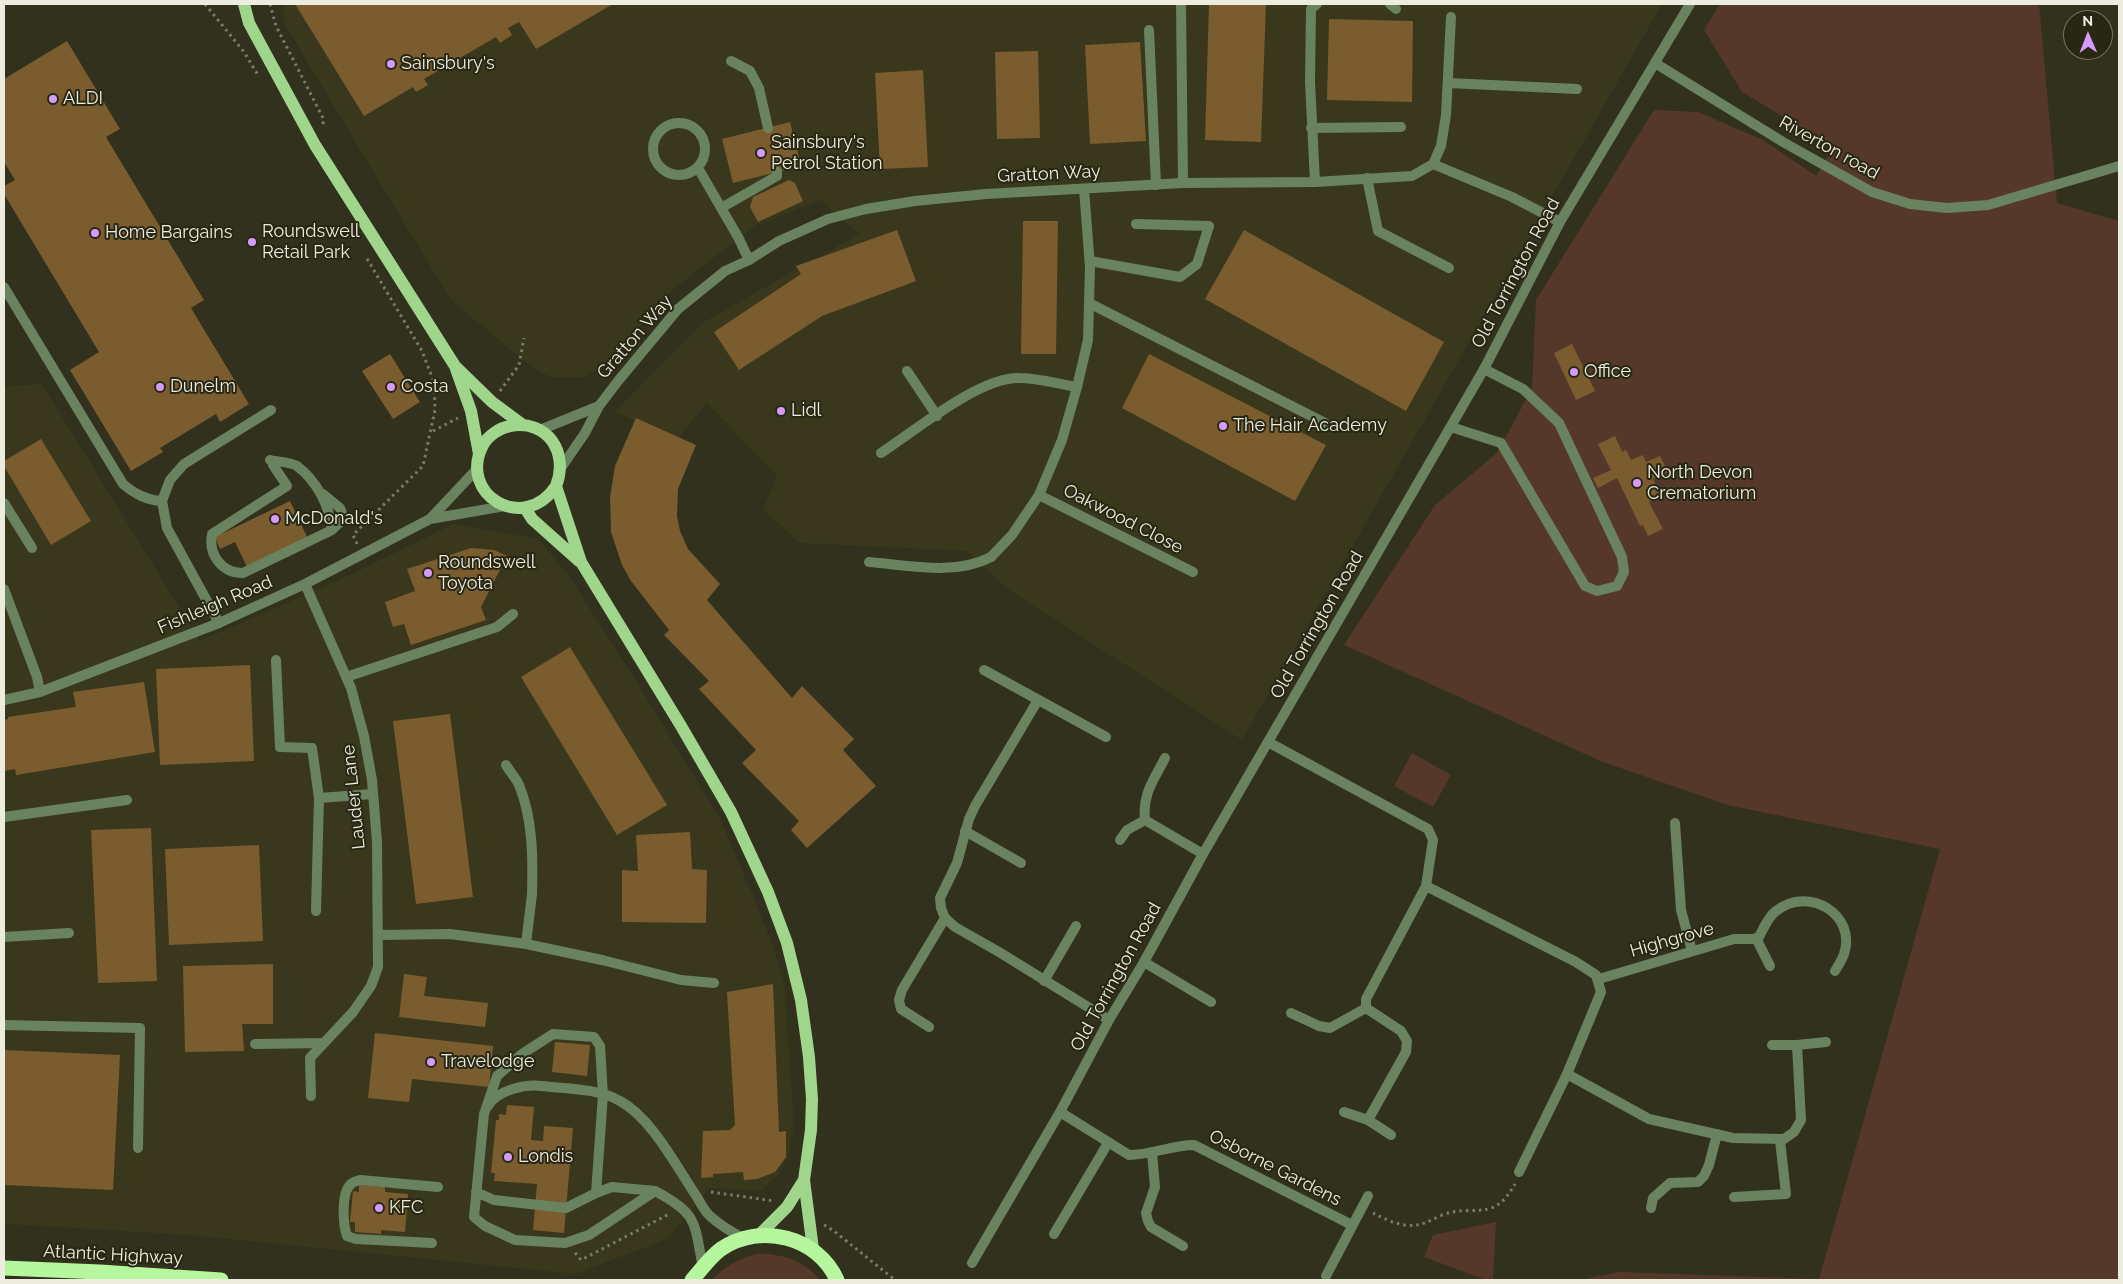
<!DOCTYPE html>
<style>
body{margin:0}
#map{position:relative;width:2123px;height:1284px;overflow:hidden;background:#31311d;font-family:Raleway,sans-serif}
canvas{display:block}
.frame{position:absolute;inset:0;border:5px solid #ececdf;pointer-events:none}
.north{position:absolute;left:2063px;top:10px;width:50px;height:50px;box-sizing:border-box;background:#282713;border:1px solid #767665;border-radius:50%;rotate:359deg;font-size:14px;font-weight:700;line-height:20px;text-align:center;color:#ececdf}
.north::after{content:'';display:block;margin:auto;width:18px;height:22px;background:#d69bfa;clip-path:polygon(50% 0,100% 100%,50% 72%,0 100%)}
</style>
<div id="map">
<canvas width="2123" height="1284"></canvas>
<div class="frame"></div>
<div class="north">N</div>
</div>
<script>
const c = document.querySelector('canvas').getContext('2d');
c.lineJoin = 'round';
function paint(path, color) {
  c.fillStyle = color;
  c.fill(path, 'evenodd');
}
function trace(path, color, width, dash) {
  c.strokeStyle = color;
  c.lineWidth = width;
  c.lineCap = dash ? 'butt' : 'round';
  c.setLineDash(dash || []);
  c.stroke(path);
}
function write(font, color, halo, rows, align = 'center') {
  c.font = font + ' Raleway,sans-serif';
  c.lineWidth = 4;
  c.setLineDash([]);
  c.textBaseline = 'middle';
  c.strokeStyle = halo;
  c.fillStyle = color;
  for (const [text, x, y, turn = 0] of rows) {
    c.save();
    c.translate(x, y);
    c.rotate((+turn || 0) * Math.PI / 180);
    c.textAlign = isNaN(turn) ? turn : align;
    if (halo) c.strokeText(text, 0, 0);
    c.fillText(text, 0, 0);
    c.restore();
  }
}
paint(new Path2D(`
 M283,4H1662L1242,740L1009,590L967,551L800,543L763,510L777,476L707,403L678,438L615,412L702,323L859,234L820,200L755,226L672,290L607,363L583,377H550L529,365L450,299L284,23Z
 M42,384L200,641L348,576L453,524L539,539L569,576L633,676L721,820L769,935L784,982L793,1111V1132L788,1157L777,1176L760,1191L710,1188L667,1239L575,1274L190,1235L4,1224V386Z`), '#39381d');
paint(new Path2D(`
 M1720,4H2039L2057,203L2119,221V1280H1580L1619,1272L1819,1279L1940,849L1728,805L1603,762L1344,645L1435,505L1497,453L1532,388L1536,300L1654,110L1698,112L1763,140L1816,176L1834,147L1742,92L1704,30Z
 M1412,753L1451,775L1433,807L1394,786Z
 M1496,1222L1493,1280H1486L1424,1257L1433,1235Z
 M756,1254C781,1253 804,1260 820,1280H712C725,1266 738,1259 756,1254Z`), '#56382a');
paint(new Path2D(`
 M295,4H613L536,49L519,22L508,28L512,35L500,43L496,37L424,79L428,85L416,92L413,87L364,116Z
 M1209,4H1266L1261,142L1205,140Z
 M1329,19L1413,21L1412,102L1327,100Z
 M67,41L120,129L106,137L204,300L191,308L249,404L220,422L216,414L160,448L163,452L131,471L70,370L99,352L4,194V186L15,180L4,162V79Z
 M1140,42L1146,141L1090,144L1085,45Z
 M1038,51L1040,138L997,139L995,52Z
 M923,70L928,167L880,169L875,73Z
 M790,122L801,166L733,183L722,139Z
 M789,180L795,183L803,201L758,222L750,207L753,197Z
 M1023,221H1058L1056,354H1021Z
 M897,230L916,281L822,316L739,370L714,332L801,274L796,266Z
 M1244,230L1444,342L1406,411L1205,299Z
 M1572,344L1595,391L1576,400L1554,353Z
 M390,354L420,402L393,419L362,371Z
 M1149,354L1326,445L1295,501L1122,408Z
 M636,418L696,445L678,489L677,516L680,531L688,549L720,584L707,600L792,698L802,686L854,739L843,750L876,786L807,848L791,830L799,821L742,763L756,750L699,689L709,681L664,635L669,630L631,581L622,565L611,532L610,497L615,466Z
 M1615,436L1622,452L1626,450L1631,460L1643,455L1646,462L1660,456L1668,472L1653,479L1661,496L1649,502L1663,529L1648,536L1643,525L1640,526L1617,478L1598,488L1593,478L1611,470L1598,444Z
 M41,439L91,521L51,545L4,466V461Z
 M290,501L308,539L247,567L235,542L220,549L215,537Z
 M471,548L494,550L507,556L481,607L486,620L411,645L404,624L393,627L385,602L415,591L407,569Z
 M570,647L667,805L617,835L521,677Z
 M250,665L254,761L160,765L156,669Z
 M144,682L155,752L16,775L15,769L4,771V720L8,719V717L76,707L73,692Z
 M450,714L473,897L416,904L393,721Z
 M151,828L157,981L98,983L91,830Z
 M690,832L692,869L707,870L706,923L622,922V870L638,871L636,835Z
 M259,845L263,941L169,945L165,849Z
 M273,964V1024H242L244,1051L185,1052L183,966Z
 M404,974L427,977L424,996L488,1003L485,1027L399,1017Z
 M773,984L779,1132L786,1131V1157L775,1172L757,1179L744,1180L743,1172L713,1174V1177L701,1178L703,1131L730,1130L735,1125L727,992Z
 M375,1033L493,1046L489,1087L412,1079L409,1102L368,1098Z
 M555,1042L590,1045L587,1076L552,1072Z
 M4,1050L120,1055L113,1190L4,1185Z
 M507,1105L534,1107L531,1140L543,1141L544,1126L573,1128L564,1233L533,1230L537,1184L494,1181L495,1173H491L496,1120H499V1114L506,1115Z
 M359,1185L385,1187V1192L408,1194L405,1232L381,1230V1234L355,1232V1222H350L353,1191L359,1192Z`), '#7b5c2f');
trace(new Path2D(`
 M205,4L244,52L258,75
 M270,4L276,26L324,120L322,126
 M500,391L519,365L524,338
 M433,431L458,418
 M357,544L353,535L423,466L435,410L434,382L422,351L366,257
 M711,1192L774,1201
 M1373,1213C1383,1218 1394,1224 1406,1225C1420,1227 1429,1221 1442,1215C1474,1203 1493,1224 1515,1184
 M824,1225L834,1231L895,1280
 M575,1253L581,1260L669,1214`), '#7c7c6b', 3, [2.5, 4]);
trace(new Path2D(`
 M1181,4L1183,183
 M1390,4L1396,9
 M1149,30L1156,185
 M731,61L750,71L759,88L768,128
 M1448,83L1577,89
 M1446,115L1451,17
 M653 149a26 26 0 1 1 52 0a26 26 0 1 1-52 0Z
 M1311,128L1401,127
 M698,168L738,237L749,260
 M1367,178L1378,231L1449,268
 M1315,182L1310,82L1311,9L1317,4
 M721,208L777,176V172
 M1090,261L1180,277L1197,264L1209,226L1136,224
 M4,287L123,484C135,494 146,500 162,501
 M1089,303L1325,423
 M907,371L937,416
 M1451,427L1501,443L1585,586L1597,591L1617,586L1624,572L1622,557L1559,423L1523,389L1484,369
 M881,453C915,431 979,377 1019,378C1038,378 1058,384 1077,387
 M270,460C278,462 291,462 297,466C317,481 330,507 332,530L243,573C222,573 208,555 212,534L287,486L273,465
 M323,494L340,508L344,518L332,530
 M4,503L32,548
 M869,562C908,565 955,576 991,557
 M219,623L167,528L162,501L170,480L184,464L271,410
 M276,660L280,747L312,748L319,798L316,911
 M346,677L497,627L513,614
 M506,765C510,772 516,778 519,785C533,819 533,858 532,894
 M319,798L373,794
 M4,817L127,800
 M965,831L1021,863
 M4,937L69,933
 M602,960L681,980L714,983
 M1144,962L1211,1002
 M1291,1013L1319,1026L1330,1028L1366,1008
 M4,1025L140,1028L138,1148
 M929,1027L901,1009L899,1000L902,990L945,918
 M255,1044L324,1043
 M311,1096L310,1058L353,1012
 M488,1106C497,1090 525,1084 542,1086C567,1089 597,1088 620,1101C650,1117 674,1162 693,1191C699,1199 703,1210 710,1216C721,1226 733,1233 745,1239
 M655,1191L612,1187L596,1193L603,1095L600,1046L594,1037L553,1034L522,1054L497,1076L484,1114L474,1217L485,1226L515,1240L565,1243L589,1235L655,1191C699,1214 694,1223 703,1268
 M476,1192L494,1200L566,1208L596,1193
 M1734,1197L1786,1194L1780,1140
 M1651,1208L1653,1198L1670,1183L1698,1182L1704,1176L1709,1165L1717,1134
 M1054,1234L1108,1143
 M432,1243L356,1239L347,1236C343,1225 341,1194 350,1185C352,1182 357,1181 360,1180L438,1187`), '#698360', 10);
trace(new Path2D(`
 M1655,63L1783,142L1872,192L1910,204L1947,208L1988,205L2119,166
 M1433,164L1512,197L1560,222
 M1433,164L1441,146L1446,115
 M540,430L599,406
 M561,468L585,433L599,406L618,381L678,309L725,271L749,260L779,241L828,219L866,209L915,201L986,194L1183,183L1315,182L1412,176L1433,164
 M1039,495L1193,572
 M430,519L477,469
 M991,557L1012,535L1039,495L1062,440L1077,387L1088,340L1090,267L1084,189
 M305,584L351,688L364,736L372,780L377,842L378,967L371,986L353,1012
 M4,589L37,677L40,692
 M984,670L1106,737
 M4,700L40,692L219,623L305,584L430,519L505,506
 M1038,700L975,806L969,819L957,863L940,898L941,908L945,918L955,927L999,952L1109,1020
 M1268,742L1428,829L1433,840L1426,886L1366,999V1008L1401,1031L1407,1041L1406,1052L1368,1120L1391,1135
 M1165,758C1154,780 1142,794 1145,820L1203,854
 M1675,823L1681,910L1692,951
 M1120,840L1127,830L1145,820
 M1426,886L1576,962L1596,975L1601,992L1567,1074L1649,1119L1733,1138L1784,1139L1794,1132L1801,1120L1797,1045L1826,1042
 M379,935L450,934L526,944L602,960
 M1756,938L1770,966
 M526,944L532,894
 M1599,979L1734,939H1753L1759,937C1763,929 1768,917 1776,911C1809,885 1857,915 1844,954C1842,960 1838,966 1835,971
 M1044,981L1076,926
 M1772,1045H1797
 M1060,1112L1129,1155C1151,1155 1172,1145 1194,1145L1352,1225
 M1344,1112L1368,1120
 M1152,1152L1155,1187L1146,1213L1148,1221L1151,1227L1183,1246
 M1519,1172L1567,1074
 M972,1263L1060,1112L1109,1020L1144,962L1203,854L1484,369L1560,222L1690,4
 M1326,1276L1368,1196`), '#698360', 10);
trace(new Path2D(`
 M244,4L249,23L315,145L455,366L492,402L523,425
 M456,369L471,411L479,454
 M556,486C524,534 457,495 483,445C488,436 499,428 510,426C548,419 569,453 556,486L581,562L681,726L731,812L768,892L787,943L801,1000L809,1057L812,1099L811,1130L804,1180L813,1249
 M525,508L532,519L579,561
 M758,1236L787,1207L804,1180`), '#a0d68c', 12);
trace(new Path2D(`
 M4,1268L100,1272L221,1280
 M692,1280C701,1270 710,1257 721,1249C761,1222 818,1237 837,1280`), '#b6f79e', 15);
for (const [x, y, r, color] of [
 [391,64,5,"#d69bfa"],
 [53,99,5,"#d69bfa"],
 [761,153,5,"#d69bfa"],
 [95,233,5,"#d69bfa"],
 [252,242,5,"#d69bfa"],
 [1574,372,5,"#d69bfa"],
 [160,387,5,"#d69bfa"],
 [391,387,5,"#d69bfa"],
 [781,411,5,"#d69bfa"],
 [1223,426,5,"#d69bfa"],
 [1637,483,5,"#d69bfa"],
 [275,519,5,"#d69bfa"],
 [428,573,5,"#d69bfa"],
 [431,1062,5,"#d69bfa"],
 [508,1157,5,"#d69bfa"],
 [379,1208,5,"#d69bfa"]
]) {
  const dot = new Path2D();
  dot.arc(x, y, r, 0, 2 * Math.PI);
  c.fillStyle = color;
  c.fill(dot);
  trace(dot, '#282713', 2);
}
write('18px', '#ececdf', '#282713', [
 ["Sainsbury's",401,64],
 ["ALDI",63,99],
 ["Sainsbury's",771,143],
 ["Petrol Station",771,164],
 ["Roundswell",262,232],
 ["Retail Park",262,253],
 ["Home Bargains",105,233],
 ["Office",1584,372],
 ["Dunelm",170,387],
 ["Costa",401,387],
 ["Lidl",791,411],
 ["The Hair Academy",1233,426],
 ["North Devon",1647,473],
 ["Crematorium",1647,494],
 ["McDonald's",285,519],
 ["Roundswell",438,563],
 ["Toyota",438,584],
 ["Travelodge",441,1062],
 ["Londis",518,1157],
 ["KFC",389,1208]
], 'left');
write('18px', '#ececdf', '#282713', [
 ["Riverton road",1829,148,29],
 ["Gratton Way",1049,174,-3],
 ["Old Torrington Road",1516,273,-62],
 ["Gratton Way",635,337,-49],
 ["Oakwood Close",1123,519,27],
 ["Fishleigh Road",215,605,-23],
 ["Old Torrington Road",1317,625,-60],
 ["Lauder Lane",354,797,-96],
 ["Highgrove",1672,940,-16],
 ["Old Torrington Road",1116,977,-61],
 ["Osborne Gardens",1275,1168,27],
 ["Atlantic Highway",113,1255,3]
]);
</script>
